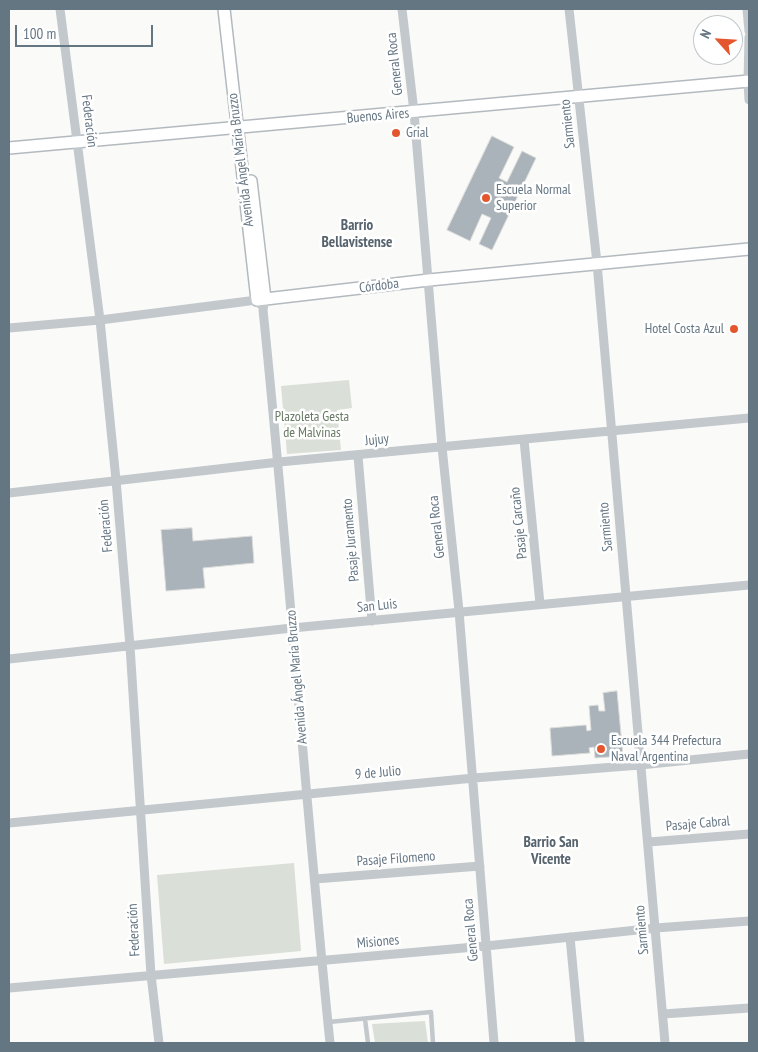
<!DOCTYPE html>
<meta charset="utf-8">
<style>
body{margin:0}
#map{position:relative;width:758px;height:1052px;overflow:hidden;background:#fafaf8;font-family:"PT Sans Narrow",sans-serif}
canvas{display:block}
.frame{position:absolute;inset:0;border:10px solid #657683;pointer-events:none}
.north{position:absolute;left:693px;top:15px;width:50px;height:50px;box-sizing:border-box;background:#fff;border:1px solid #c1c8cd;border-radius:50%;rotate:296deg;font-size:14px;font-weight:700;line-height:20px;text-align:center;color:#657683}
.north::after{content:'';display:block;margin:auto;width:18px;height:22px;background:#e4572e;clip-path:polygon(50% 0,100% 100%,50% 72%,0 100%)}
.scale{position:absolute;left:15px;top:25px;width:138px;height:22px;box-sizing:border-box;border:2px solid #657683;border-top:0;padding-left:6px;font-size:15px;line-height:18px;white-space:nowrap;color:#657683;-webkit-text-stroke:4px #fff;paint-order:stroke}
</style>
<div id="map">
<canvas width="758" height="1052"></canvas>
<div class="frame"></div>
<div class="north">N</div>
<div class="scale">100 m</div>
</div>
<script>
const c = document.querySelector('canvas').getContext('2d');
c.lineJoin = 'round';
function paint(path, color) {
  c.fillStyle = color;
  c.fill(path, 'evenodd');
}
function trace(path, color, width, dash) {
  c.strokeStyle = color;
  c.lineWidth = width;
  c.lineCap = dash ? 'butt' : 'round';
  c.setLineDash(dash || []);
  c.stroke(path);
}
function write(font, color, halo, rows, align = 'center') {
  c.font = font + ' "PT Sans Narrow",sans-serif';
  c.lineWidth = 5;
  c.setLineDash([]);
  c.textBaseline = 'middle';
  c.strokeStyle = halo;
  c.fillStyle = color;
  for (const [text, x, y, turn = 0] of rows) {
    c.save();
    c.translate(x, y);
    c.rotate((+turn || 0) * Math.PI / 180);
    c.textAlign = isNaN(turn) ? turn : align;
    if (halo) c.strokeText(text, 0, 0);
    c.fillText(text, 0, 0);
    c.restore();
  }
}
paint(new Path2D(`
 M349,380L352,408L337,410L341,450L287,454L281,386Z
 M294,863L301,951L164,964L157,875Z
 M425,1021L428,1043H375L372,1024Z`), '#dadfd7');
const building = new Path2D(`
 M492,136L514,147L499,178L507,182L522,151L536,158L492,250L479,244L491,218L482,214L470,241L447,230Z
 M192,528L193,541L252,536L254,563L203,568L205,588L166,591L161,530Z
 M617,691L623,756L595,758L594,747L589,748L590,753L552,756L550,728L586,725L587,731L591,730L589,706L598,705L599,711H605L603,693Z`);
paint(building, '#aab3b9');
trace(building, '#dcdcda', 1);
const secondary = new Path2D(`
 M224,9L257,300L429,280L749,249
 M9,148L749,81
 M251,181L265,299`);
trace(secondary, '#b3babf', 14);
trace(new Path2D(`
 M365,1019L368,1043
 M329,1022L431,1012L433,1043`), '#c3c8cc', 4.5);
trace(new Path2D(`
 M60,9L100,320L116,480L130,646L151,975L159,1043
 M402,9L414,112L442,447L459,611L494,1043
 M569,9L597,263L665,1043
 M747,9L749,31
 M749,37L748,82L749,100
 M265,299L263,310C288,554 305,799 330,1043
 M9,328L100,320L257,300L260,304
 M524,440L540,604
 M358,456L372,621
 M9,493L279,462L749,418
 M9,659L292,628L749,585
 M9,823L474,778L640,765L749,754
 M649,842L749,834
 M315,879L480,866
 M570,937L580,1043
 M9,988L486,946L656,928L749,921
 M663,1014L749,1008`), '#c3c8cc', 9);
trace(secondary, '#fff', 11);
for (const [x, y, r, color] of [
 [396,133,5,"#e4572e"],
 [486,198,5,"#e4572e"],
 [734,329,5,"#e4572e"],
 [601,749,5,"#e4572e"]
]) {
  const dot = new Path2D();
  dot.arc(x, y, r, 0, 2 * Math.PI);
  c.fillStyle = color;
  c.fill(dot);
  trace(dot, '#fff', 2);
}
write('14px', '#657683', '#fff', [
 ["General Roca",395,64,-96],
 ["Buenos Aires",378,116,-5],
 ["Federación",89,121,83],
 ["Sarmiento",568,124,-96],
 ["Avenida Ángel María Bruzzo",241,160,-97],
 ["Córdoba",379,286,-7],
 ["Jujuy",377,440,-6],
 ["Pasaje Carcaño",519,523,-96],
 ["Federación",106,526,-95],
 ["General Roca",437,527,-96],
 ["Sarmiento",606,527,-95],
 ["Pasaje Juramento",351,540,-95],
 ["San Luis",377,606,-6],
 ["Avenida Ángel María Bruzzo",297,677,-95],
 ["9 de Julio",378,773,-5],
 ["Pasaje Cabral",698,824,-5],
 ["Pasaje Filomeno",396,859,-4],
 ["Federación",134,930,-93],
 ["General Roca",471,930,-95],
 ["Sarmiento",642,930,-95],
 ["Misiones",378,942,-5]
]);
write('14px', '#657683', '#fff', [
 ["Grial",406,133],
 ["Escuela Normal",496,190],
 ["Superior",496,206],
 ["Hotel Costa Azul",724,329,"right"],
 ["Escuela 344 Prefectura",611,741],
 ["Naval Argentina",611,757]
], 'left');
write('14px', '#687a64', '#fff', [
 ["Plazoleta Gesta",312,417],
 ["de Malvinas",312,433]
]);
write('bold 15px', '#57646e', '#fff', [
 ["Barrio",357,226],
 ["Bellavistense",357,243],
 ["Barrio San",551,843],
 ["Vicente",551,860]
]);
</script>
